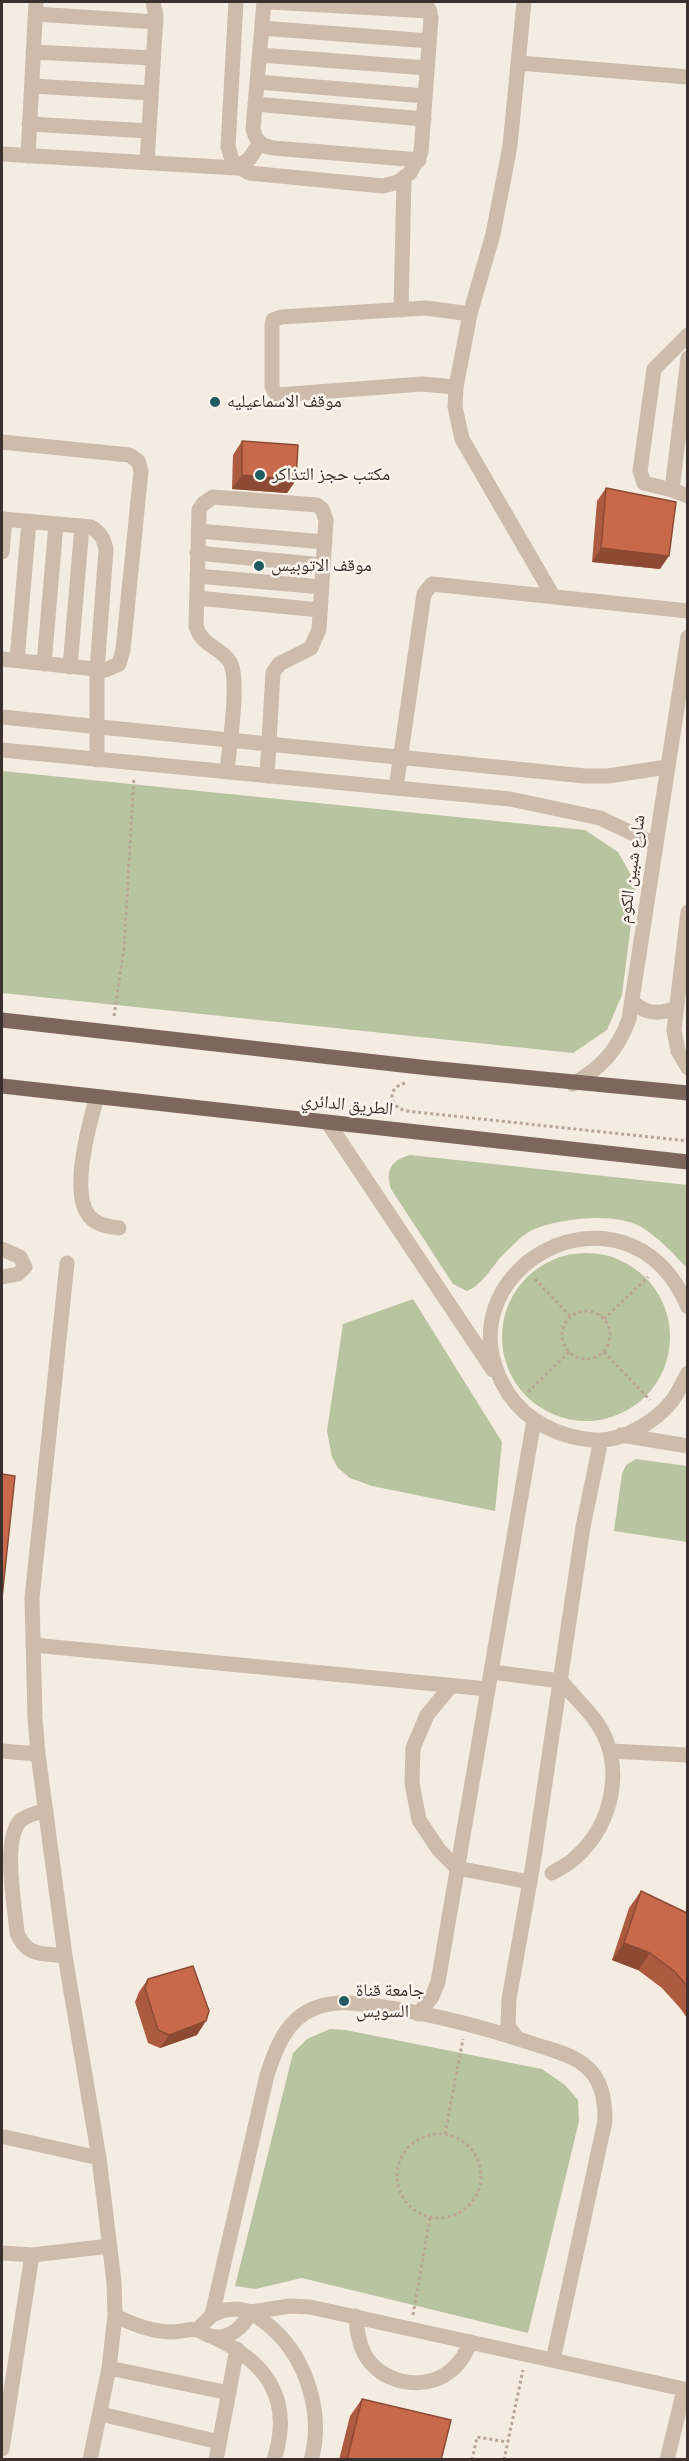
<!DOCTYPE html>
<meta charset="utf-8">
<style>
body{margin:0}
#map{position:relative;width:689px;height:2461px;overflow:hidden;background:#f4ebe1;font-family:"PT Sans Narrow",sans-serif}
canvas{display:block}
.frame{position:absolute;inset:0;border:3px solid #3b302b;pointer-events:none}
</style>
<div id="map">
<canvas width="689" height="2461"></canvas>
<div class="frame"></div>
</div>
<script>
const c = document.querySelector('canvas').getContext('2d');
c.lineJoin = 'round';
function paint(path, color) {
  c.fillStyle = color;
  c.fill(path, 'evenodd');
}
function trace(path, color, width, dash) {
  c.strokeStyle = color;
  c.lineWidth = width;
  c.lineCap = dash ? 'butt' : 'round';
  c.setLineDash(dash || []);
  c.stroke(path);
}
function write(font, color, halo, rows, align = 'center') {
  c.font = font + ' "PT Sans Narrow","Noto Naskh Arabic",sans-serif';
  c.lineWidth = 5;
  c.setLineDash([]);
  c.textBaseline = 'middle';
  c.strokeStyle = halo;
  c.fillStyle = color;
  for (const [text, x, y, turn = 0] of rows) {
    c.save();
    c.translate(x, y);
    c.rotate((+turn || 0) * Math.PI / 180);
    c.textAlign = isNaN(turn) ? turn : align;
    if (halo) c.strokeText(text, 0, 0);
    c.fillText(text, 0, 0);
    c.restore();
  }
}
paint(new Path2D(`
 M2,771L585,830L618,852L636,884L622,995L607,1030L573,1053L2,993Z
 M410,1155L687,1185V1268C674,1254 660,1239 643,1228C616,1211 558,1218 530,1231C523,1235 515,1243 509,1249C494,1261 486,1283 467,1291L453,1284L391,1189C385,1171 391,1160 410,1155Z
 M502 1337a84 84 0 1 1 168 0a84 84 0 1 1-168 0Z
 M413,1299L502,1442L495,1511L372,1486L350,1478L338,1468L332,1457L327,1431L343,1324Z
 M636,1459L687,1466V1542L614,1531L622,1474L626,1465Z
 M330,2029L345,2030L542,2069L565,2085L578,2100L579,2121L528,2333L302,2278L255,2289L235,2286L293,2053L307,2039Z`), '#b8c4a0');
trace(new Path2D(`
 M114,1016L124,948L134,777
 M405,1083C387,1088 388,1106 406,1111L688,1141
 M535,1279L571,1317
 M562 1335a24 24 0 1 1 48 0a24 24 0 1 1-48 0Z
 M604,1319L648,1277
 M604,1352L650,1400
 M528,1392L569,1352
 M445,2134L463,2039
 M397 2176a42 42 0 1 1 84 0a42 42 0 1 1-84 0Z
 M413,2315L430,2218
 M472,2460L477,2437L507,2442
 M504,2460L523,2370`), '#b9a596', 3, [3, 3]);
trace(new Path2D(`
 M236,2L228,147L233,163L249,173L383,186L398,182L410,173L421,152L431,18L426,2
 M264,2L253,129C256,141 261,146 273,148L419,160
 M270,2L430,11
 M524,2L510,146L493,234L470,314L456,387L455,407L462,439L553,596
 M36,14L156,22
 M262,28L429,41
 M33,52L153,58
 M260,55L427,68
 M519,63L688,77
 M257,82L425,96
 M32,86L151,93
 M255,104L424,119
 M29,124L149,131
 M2,154L237,168L250,158L260,143
 M28,156L36,2
 M147,162L156,16L153,2
 M401,310L404,178
 M688,358L672,490L688,496
 M456,387L422,384L278,395L274,391L272,386V325L273,320L281,317L426,308L470,314
 M2,442L129,455L138,461L141,471L123,650L119,664L105,670L2,659
 M672,490L644,483L640,471L654,369L688,335
 M2,519L91,527C101,533 104,539 106,550L97,670V760
 M198,531L325,542
 M2,552L5,519
 M197,553L323,565
 M197,576L322,587
 M197,598L320,610
 M17,660L29,521
 M44,664L56,524
 M70,667L82,526
 M2,717L585,776H608L667,767
 M2,750L510,799L600,818L655,844
 M227,772C229,748 240,680 230,662C220,646 202,647 196,626L199,510L203,504L213,497L317,505L322,509L326,520L319,629L311,648L279,664L273,673L267,776
 M396,788L424,594L432,584L688,611
 M688,912L674,1030L678,1051L688,1068
 M633,1002C646,1014 659,1015 675,1008
 M573,1084C601,1068 618,1050 629,1019L688,637
 M97,1097C89,1124 70,1193 89,1216C97,1225 108,1227 119,1228
 M328,1123L493,1370
 M2,1249L20,1257L25,1267L18,1274L2,1277
 M67,1263L32,1598L35,1717L38,1754L65,1956L99,2158L114,2282L115,2316L109,2368L90,2460
 M688,1307C627,1163 431,1271 508,1393C527,1422 559,1437 593,1440C622,1442 654,1423 672,1401C678,1393 683,1382 688,1373
 M621,1435L688,1446
 M33,1645L488,1689
 M492,1672L561,1681C572,1695 587,1708 597,1723C626,1765 613,1825 575,1858C569,1864 560,1868 552,1873
 M451,1686L427,1715L413,1748L412,1783L419,1820L439,1850L457,1868L530,1882
 M2,1751L38,1754
 M611,1751L688,1755
 M46,1810C38,1813 26,1815 20,1821C2,1841 15,1906 17,1933C27,1957 42,1953 65,1956
 M418,2014L432,1997L438,1982L534,1420
 M517,2038L508,2026L509,1999L533,1864L583,1527L601,1440
 M5,2137L99,2158
 M2,2253L32,2255L110,2246
 M251,2312C258,2317 267,2323 273,2329C307,2360 324,2415 311,2460
 M212,2315L267,2075C276,2048 286,2019 315,2008C325,2004 340,2002 351,2003C413,2009 478,2025 537,2045C552,2050 570,2054 583,2064C602,2078 605,2099 605,2121L553,2360
 M115,2316C135,2325 152,2332 174,2332C181,2332 190,2328 197,2330C202,2331 206,2335 210,2336C229,2341 243,2327 251,2312
 M356,2316C357,2329 358,2341 364,2353C379,2383 423,2392 449,2372C460,2364 465,2354 471,2342
 M197,2330L212,2315L224,2310L238,2309L251,2312L290,2306L310,2307L688,2390
 M211,2336C266,2361 294,2398 274,2460
 M109,2368L229,2393
 M101,2414L219,2442
 M2,2449L32,2255
 M216,2460L237,2349
 M667,2460L684,2390`), '#cdbbac', 15);
trace(new Path2D(`
 M2,1020L429,1068L688,1093
 M2,1086L688,1162`), '#7d675c', 15);
paint(new Path2D(`
 M242,441L296,480L287,493L232,489L233,455Z
 M606,488L660,569L592,562L597,501Z
 M641,1891L687,1913V2018L680,2008L662,1988L638,1970L612,1960L629,1908Z
 M148,1979L197,2035L160,2048L148,2043L135,2002L139,1992Z
 M362,2399L441,2460H339L350,2416Z`), '#ac5a40');
paint(new Path2D(`
 M242,475L296,480L287,493L232,489Z
 M601,548L669,556L660,569L592,562Z
 M624,1943L650,1953L638,1970L612,1960Z
 M206,2021L197,2035L160,2048L169,2035Z`), '#8c4a34');
const building = new Path2D(`
 M242,441L298,445L296,480L242,475Z
 M606,488L676,502L669,556L601,548Z
 M2,1474L15,1476L2,1598Z
 M641,1891L687,1913V1986L674,1971L650,1953L624,1943Z
 M193,1966L209,2011L206,2021L169,2035L158,2030L145,1988L148,1979Z
 M362,2399L451,2420L441,2460H347Z`);
paint(building, '#c8694b');
trace(building, '#8c4a34', 1.5);
for (const [x, y, r, color] of [
 [215,402,6,"#1f5a5e"],
 [260,475,6,"#1f5a5e"],
 [259,566,6,"#1f5a5e"],
 [344,2001,6,"#1f5a5e"]
]) {
  const dot = new Path2D();
  dot.arc(x, y, r, 0, 2 * Math.PI);
  c.fillStyle = color;
  c.fill(dot);
  trace(dot, '#fbf5ee', 2);
}
write('18px', '#3b302b', '#fbf5ee', [
 ["موقف الاسماعيليه",227,402],
 ["مكتب حجز التذاكر",272,475],
 ["موقف الاتوبيس",271,566],
 ["جامعة قناة",356,1991],
 ["السويس",356,2012]
], 'left');
write('18px', '#3b302b', '#fbf5ee', [
 ["شارع شبين الكوم",632,869,-82],
 ["الطريق الدائري",347,1105,6]
]);
</script>
